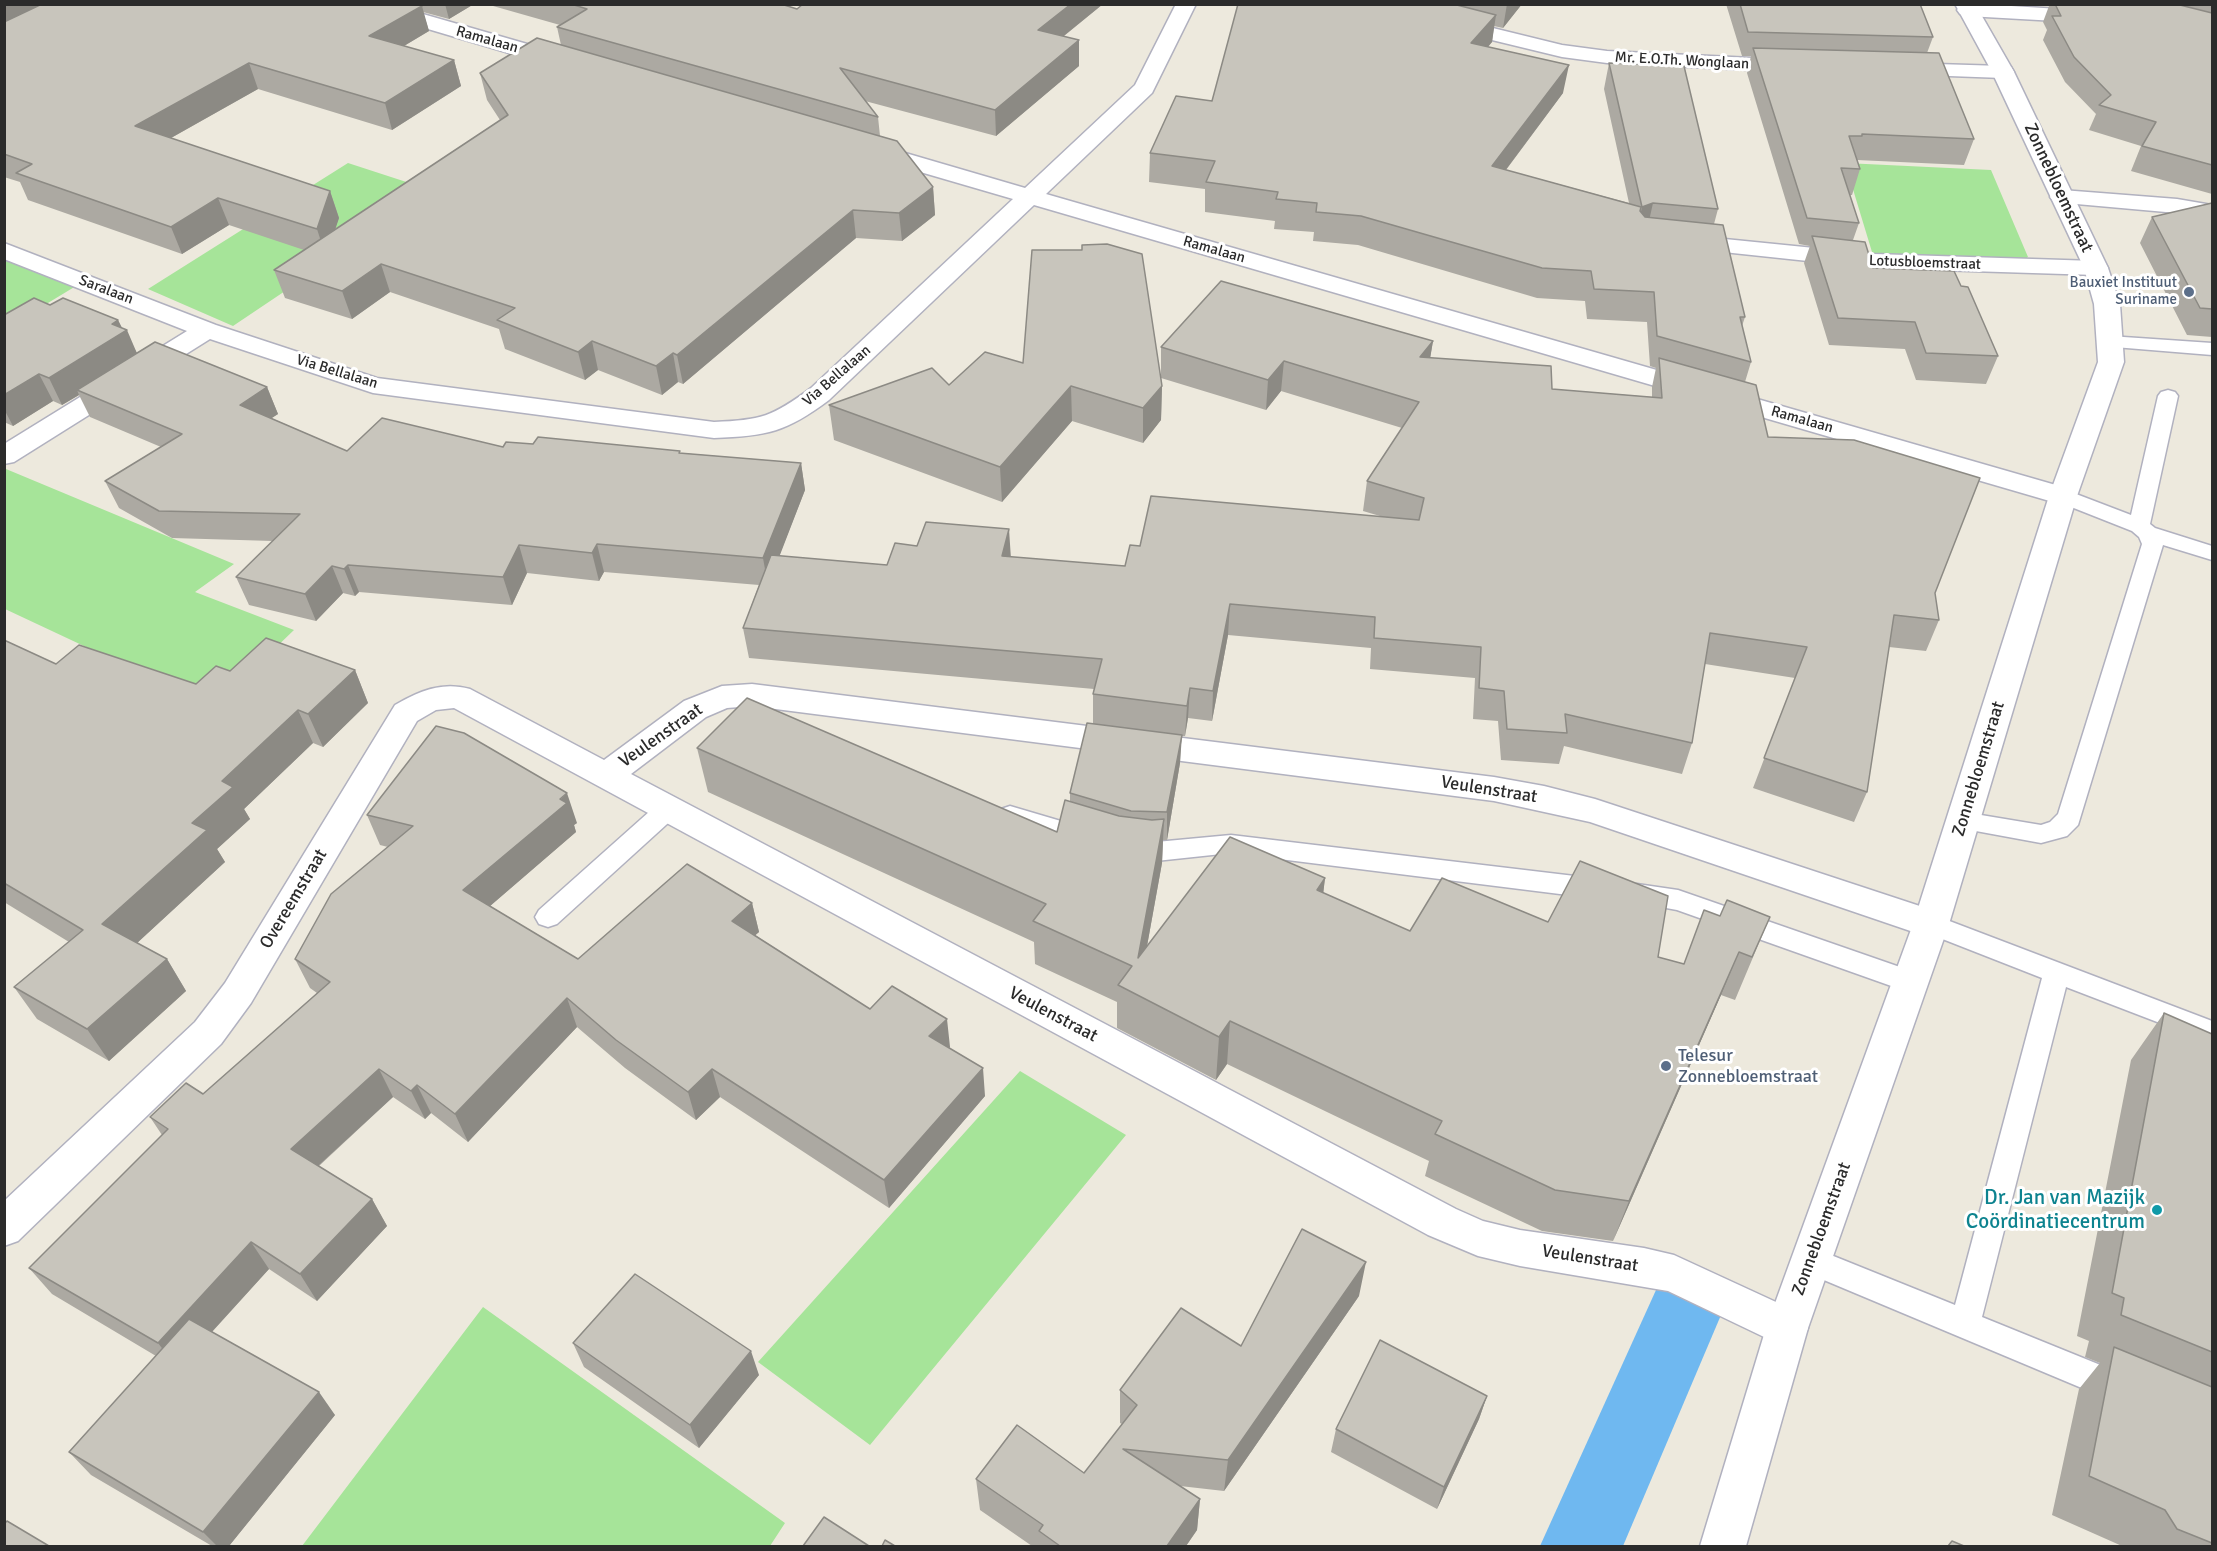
<!DOCTYPE html>
<meta charset="utf-8">
<style>
body{margin:0}
#map{position:relative;width:2217px;height:1551px;overflow:hidden;background:#ede9dd;font-family:Signika,sans-serif}
canvas{display:block}
.frame{position:absolute;inset:0;border:6px solid #2b2b2b;pointer-events:none}
</style>
<div id="map">
<canvas width="2217" height="1551"></canvas>
<div class="frame"></div>
</div>
<script>
const c = document.querySelector('canvas').getContext('2d');
c.lineJoin = 'round';
function paint(path, color) {
  c.fillStyle = color;
  c.fill(path, 'evenodd');
}
function trace(path, color, width, dash) {
  c.strokeStyle = color;
  c.lineWidth = width;
  c.lineCap = dash ? 'butt' : 'round';
  c.setLineDash(dash || []);
  c.stroke(path);
}
function write(font, color, halo, rows, align = 'center') {
  c.font = font + ' Signika,sans-serif';
  c.lineWidth = 6;
  c.setLineDash([]);
  c.textBaseline = 'middle';
  c.strokeStyle = halo;
  c.fillStyle = color;
  for (const [text, x, y, turn = 0] of rows) {
    c.save();
    c.translate(x, y);
    c.rotate((+turn || 0) * Math.PI / 180);
    c.textAlign = isNaN(turn) ? turn : align;
    if (halo) c.strokeText(text, 0, 0);
    c.fillText(text, 0, 0);
    c.restore();
  }
}
paint(new Path2D(`
 M348,163L434,191L233,326L148,289Z
 M1845,163L1991,170L2028,257L2021,262L1879,256L1872,252Z
 M5,260L76,286L5,329Z
 M6,469L234,564L195,592L294,630L214,707L5,609L4,470Z
 M1020,1071L1126,1135L870,1445L758,1362Z
 M483,1307L785,1523L770,1546H302Z`), '#a6e499');
paint(new Path2D(`
 M1683,1280L1710,1290L1721,1315L1623,1546H1540L1656,1290Z`), '#6fb8f0');
const service = new Path2D(`
 M2109,336L2212,343V355L2102,346L2100,342L2102,338Z
 M2168,390L2175,392L2178,396L2150,524L2155,528L2212,546V560L2163,545L2078,825L2067,836L2041,843L1954,827L1951,821L1954,815L1963,812L2041,825L2050,822L2058,814L2142,544L2139,537L2132,531L2056,501L2053,496L2056,491L2063,489L2131,515L2158,396L2161,392Z
 M668,800L677,803L680,809L677,815L557,924L548,927L539,924L535,917L539,910L659,803Z
 M1010,806L1098,832L1101,839L1098,846L1089,848L1001,821L998,815L1001,809Z
 M1231,835L1600,879L1609,882L1613,889L1609,896L1600,899L1231,853L1156,861L1122,857L1119,850L1122,843L1131,841L1156,842Z
 M1637,884L1678,890L1920,974L1924,982L1920,990L1911,993L1677,910L1628,901L1624,894L1628,887Z
 M1931,914L2212,1021V1043L2066,987L1982,1317L2130,1377L2135,1388L2130,1399L2119,1403L2108,1399L1800,1270L1796,1260L1800,1250L1811,1247L1955,1305L2042,978L1922,931L1918,924L1922,917Z`);
const minor = new Path2D(`
 M354,4H388L569,56L572,61L569,66L561,67L553,66L357,8Z
 M1176,4H1196L1152,93L1046,194L2073,490L2077,496L2073,502L2063,505L2053,502L1034,205L829,400C786,432 768,436 714,438L373,393L210,339L14,462L4,464V444L187,331L4,259V243L216,325L377,378L714,422C761,420 772,417 811,388L1013,199L862,155L859,150L862,145L870,143L878,145L1025,188L1135,85Z
 M1357,4H1395L1562,45L1607,51L1794,60L1802,61L1805,66L1802,71L1794,72L1607,63L1562,57L1360,8Z
 M1979,4L2092,11L2099,13L2102,17L2099,21L2092,23L1967,16L1960,14L1957,10L1960,6Z
 M1903,63L2003,66L2011,67L2014,72L2011,77L2003,78L1895,74L1892,69L1895,64Z
 M2062,190L2177,199L2212,205V219L2177,213L2054,202L2050,197L2054,192Z
 M1685,235L1874,254L2096,261L2105,263L2108,268L2105,273L2096,275L1874,268L1676,247L1673,242L1676,237Z
 M752,684L1494,777L1544,786L1595,799L1944,914L1949,924L1944,934L1931,938L1590,822L1494,801L752,706L727,708L706,717L631,774L1456,1209L1483,1221L1520,1230L1644,1248L1674,1255L1802,1314L1808,1328L1802,1342L1787,1348L1668,1291L1520,1266L1478,1256L1428,1235L454,708L436,710L417,721L251,1003L221,1044L18,1241L4,1246V1201L195,1022L225,983L395,705C419,691 442,681 470,689L604,760L684,701L722,686Z`);
const tertiary = new Path2D(`
 M1955,4H1975L2014,72L2108,268L2120,304L2124,362L2077,496L1949,924L1808,1328L1746,1546H1700L1766,1328L1913,924L2049,496L2098,362L2094,304L2084,268L1992,72Z`);
trace(service, '#b1b1bf', 3);
trace(minor, '#b1b1bf', 3);
trace(tertiary, '#b1b1bf', 3);
paint(service, '#fff');
paint(minor, '#fff');
paint(tertiary, '#fff');
paint(new Path2D(`
 M4,4H474L449,19L423,12L429,31L404,46L454,60L461,86L392,130L258,89L171,138L330,191L339,218L335,229L500,120L487,100L480,73L561,45L557,27L560,25L486,4H781L797,9L1103,4L1064,36L1079,66L996,136L865,101L878,117L880,136L933,187L935,215L902,241L856,238L683,384L678,382L662,395L598,370L585,380L505,349L499,329L390,292L352,319L285,298L274,270L304,250L229,225L182,254L28,200L20,182L4,177Z
 M1238,4H1522L1503,28L1494,26L1492,42L1488,47L1563,93L1506,170L1629,203L1604,89L1609,63L1718,209L1714,224L1745,317L1742,326L1751,362L1745,382L1768,437L1935,593L1939,620L1926,651L1889,647L1867,792L1854,822L1753,788L1795,678L1705,664L1692,743L1682,774L1564,746L1559,764L1501,760L1498,721L1473,719L1475,678L1370,669L1371,648L1228,635L1212,721L1188,718L1185,736H1181L1180,763L1167,840H1163L1162,863L1147,946L1325,878L1323,893L1410,931L1548,922L1658,957L1684,964L1720,916L1770,917L1735,1000L1721,995L1613,1241L1542,1231L1425,1176L1429,1161L1227,1064L1216,1080L1117,1028V1002L1035,964L1034,942L708,792L697,748L1057,832L1070,801V793L1093,724V694L1094,689L749,658L743,628L759,585L604,572L599,581L527,573L512,605L359,592L355,596L343,593L316,621L249,605L236,577L273,541L172,538L119,508L105,481L161,447L90,417L79,395L62,405L53,401L13,426L4,422V315L50,305L118,320L122,328L137,353L267,387L278,414L271,418L347,451L503,447L533,444L681,453L801,463L805,490L779,556L887,565L1010,557L1125,566L1140,546L1380,516L1363,511L1367,481L1402,428L1281,391L1266,410L1161,378L1162,386L1161,420L1143,443L1072,421L1002,502L834,440L829,405L949,385L1023,363L1161,375V347L1433,341L1430,358L1552,389L1652,397V387L1656,368L1650,366L1647,322L1587,319L1585,301L1537,298L1358,245L1313,241L1314,232L1274,229L1275,221L1205,212V189L1149,182L1150,153L1212,101Z
 M1726,4H1920L1933,37L1927,53L1974,139L1964,165L1857,160L1860,169L1852,195H1850L1859,223L1853,240L1873,268L1961,286L1998,356L1986,384L1916,380L1905,349L1829,345L1804,263L1810,246L1799,244L1747,73L1751,56H1742Z
 M2034,4H2212V194L2131,171L2141,146L2089,130L2096,114L2065,82L2043,40L2047,30L2043,22L2049,6H2035Z
 M2212,203V337L2187,335L2140,243L2152,217Z
 M4,640L56,664L196,684L230,671L355,670L368,703L323,747L313,743L244,809L250,819L217,849L225,862L137,943L167,959L186,991L109,1061L37,1019L14,987L69,942L4,902Z
 M367,815L577,823L574,825L576,832L490,906L578,959L752,903L759,932L755,935L870,1009L950,1047L949,1048L985,1096L889,1208L720,1097L696,1120L625,1068L577,1027L468,1142L431,1113L425,1119L393,1097L319,1166L372,1199L387,1226L317,1301L269,1269L212,1332L335,1415L229,1546H212L91,1475L69,1452L156,1356L52,1294L29,1268L162,1135L150,1117L203,1094L317,993L310,988L295,959L388,847L380,845Z
 M2164,1013L2212,1034V1546H2122L2052,1515L2079,1389L2100,1363L2085,1357L2089,1341L2077,1336L2131,1060Z
 M1359,1296L1224,1491L1180,1486L1200,1499L1197,1530L1186,1546H1032L980,1510L976,1479L1084,1473L1122,1424L1120,1423V1390L1241,1346Z
 M573,1343L759,1375L699,1448L584,1367Z
 M1487,1396L1479,1419L1437,1509L1331,1452L1336,1429Z`), '#aca9a2');
paint(new Path2D(`
 M4,4H64L4,34Z
 M445,4H474L449,19Z
 M1071,4H1103L1039,56L1038,30Z
 M1507,4H1522L1503,28Z
 M422,6L429,31L377,62L369,36Z
 M1496,15L1492,42L1467,71L1471,43Z
 M1079,40V66L996,136L995,110Z
 M454,60L461,86L392,130L385,103Z
 M249,63L258,89L146,152L135,126Z
 M1569,65L1563,93L1487,195L1492,166Z
 M933,187L935,215L902,241L899,213Z
 M330,191L339,218L326,257L317,229Z
 M218,198L229,225L182,254L171,227Z
 M1653,203L1647,230L1636,234L1642,207Z
 M853,210L856,238L683,384L677,355Z
 M381,264L390,292L352,319L342,291Z
 M118,320L124,332L127,330L139,358L77,390L79,395L62,405L49,378L112,324Z
 M592,341L598,370L585,380L578,352Z
 M1433,341L1428,371L1420,357Z
 M673,353L678,382L662,395L656,366Z
 M1284,361L1281,391L1266,410L1268,380Z
 M39,374L53,401L13,426L4,409V395Z
 M1071,386L1072,421L1002,502L1000,467Z
 M1162,386L1161,420L1143,443V408Z
 M267,387L278,414L251,432L240,405Z
 M801,463L805,490L768,586L763,558Z
 M1009,529L1011,559L1002,556Z
 M597,544L604,572L599,581L592,553Z
 M519,545L527,573L512,605L503,577Z
 M348,565L359,592L355,596L344,569Z
 M332,566L343,593L316,621L305,594Z
 M1230,604L1228,635L1212,721L1213,691Z
 M355,670L368,703L323,747L308,714Z
 M1190,688L1188,718L1185,736L1187,706Z
 M298,710L313,743L244,809L250,819L217,849L225,862L123,956L102,924L192,823L222,781Z
 M1182,735L1180,763L1167,840V812Z
 M567,793L577,823L574,825L576,832L475,919L463,890Z
 M1164,819L1162,863L1138,996V958Z
 M1325,878L1320,922L1317,890Z
 M752,903L759,932L739,950L732,921Z
 M1739,952L1721,995L1613,1241L1629,1201Z
 M167,959L186,991L109,1061L87,1029Z
 M567,998L577,1027L468,1142L455,1114Z
 M947,1019L950,1047L933,1065L929,1036Z
 M1230,1021L1227,1064L1216,1080L1219,1037Z
 M983,1068L985,1096L889,1208L884,1180Z
 M379,1069L393,1097L307,1176L291,1149Z
 M712,1069L720,1097L696,1120L688,1092Z
 M417,1085L431,1113L425,1119L411,1091Z
 M372,1199L387,1226L317,1301L300,1274Z
 M251,1242L269,1269L178,1369L158,1343Z
 M1366,1262L1359,1296L1224,1491L1228,1460Z
 M751,1351L759,1375L699,1448L690,1425Z
 M319,1392L335,1415L229,1546H217L203,1532Z
 M1487,1396L1479,1419L1437,1509L1444,1487Z
 M1200,1499L1197,1530L1186,1546H1167Z`), '#8c8a84');
const building = new Path2D(`
 M42,4H417L422,6L369,36L454,60L385,103L249,63L135,126L330,191L317,229L218,198L171,227L16,173L32,164L4,154V22Z
 M571,4H781L797,9L803,4H1071L1038,30L1079,40L995,110L840,68L878,117L557,27L587,9Z
 M1238,4H1453L1496,15L1471,43L1569,65L1492,166L1641,207L1640,211L1645,217L1723,225L1745,317H1740L1751,362L1657,336L1654,292L1594,289L1591,271L1542,268L1361,216L1316,212L1317,203L1276,199L1278,192L1206,182L1215,161L1150,153L1176,96L1212,101Z
 M1740,4H1920L1933,37L1748,32Z
 M2055,4H2168L2180,5L2212,13V165L2142,146L2156,122L2099,105L2111,95L2074,57L2052,16H2061Z
 M537,38L897,141L933,187L899,213L853,210L677,355L673,353L656,366L592,341L578,352L497,320L515,308L381,264L342,291L274,270L508,115L480,73Z
 M1753,48L1939,53L1974,139L1862,134V136H1849L1860,169L1841,168L1859,223L1807,218Z
 M1609,63L1684,66L1718,209L1653,203L1642,207Z
 M2212,203V309L2200,308L2152,217Z
 M1812,236L1865,242L1873,268L1954,271L1961,286L1968,287L1998,356L1926,353L1915,322L1838,318Z
 M1107,244L1142,254L1162,386L1143,408L1071,386L1000,467L829,405L932,368L949,385L985,352L1023,363L1032,250H1082V245Z
 M1221,281L1433,341L1420,357L1551,366L1552,389L1662,398L1659,358L1756,385L1768,437L1854,440L1980,478L1935,593L1939,620L1894,615L1867,792L1764,758L1807,647L1710,633L1692,743L1565,714L1567,733L1507,729L1504,691L1479,688L1481,647L1374,638L1375,617L1230,604L1213,691L1190,688L1187,706L1093,694L1102,659L743,628L771,555L887,565L895,543L917,546L926,522L1009,529L1002,556L1125,566L1130,545L1140,546L1151,496L1419,520L1424,498L1367,481L1419,402L1284,361L1268,380L1161,347Z
 M34,298L50,305L63,298L118,320L112,324L127,330L49,378L39,374L4,395V315Z
 M155,342L267,387L240,405L347,451L382,418L503,447L506,442L533,444L538,437L680,451L679,453L801,463L763,558L597,544L592,553L519,545L503,577L348,565L344,569L332,566L305,594L236,577L300,514L159,511L105,481L182,434L77,390Z
 M266,638L355,670L308,714L298,710L222,781L233,787L192,823L207,830L102,924L167,959L87,1029L14,987L83,930L4,883V640L56,664L79,645L196,684L216,666L230,671Z
 M747,698L1057,832L1065,800L1119,816L1152,820L1164,819L1138,958L1230,837L1325,878L1317,890L1410,931L1442,878L1548,922L1580,861L1668,896L1658,957L1684,964L1704,910L1720,916L1727,900L1770,917L1752,957L1739,952L1629,1201L1555,1190L1435,1134L1442,1121L1230,1021L1219,1037L1118,985L1132,966L1033,921L1046,904L697,748Z
 M1087,723L1182,735L1167,812L1131,811L1070,793Z
 M436,726L464,733L567,793L560,799L567,803L463,890L578,959L687,864L752,903L732,921L870,1009L892,986L947,1019L929,1036L983,1068L884,1180L712,1069L688,1092L616,1040L567,998L455,1114L417,1085L411,1091L379,1069L291,1149L372,1199L300,1274L251,1242L158,1343L29,1268L168,1129L150,1117L186,1083L203,1094L330,982L295,959L331,894L413,826L367,815Z
 M2164,1013L2212,1034V1352L2121,1315L2124,1298L2112,1293Z
 M1302,1229L1366,1262L1228,1460L1123,1449L1200,1499L1167,1546H1060L1039,1531L1043,1525L976,1479L1017,1425L1084,1473L1137,1405L1120,1390L1181,1308L1241,1346Z
 M635,1274L751,1351L690,1425L573,1343Z
 M189,1319L319,1392L203,1532L69,1452Z
 M1380,1340L1487,1396L1444,1487L1336,1429Z
 M2114,1347L2212,1387V1543L2177,1529L2165,1510L2089,1476Z
 M824,1517L869,1546H803Z
 M7,1521L49,1546H4V1524Z
 M885,1540L895,1546H882Z
 M1952,1541L1964,1546H1948Z`);
paint(building, '#c8c5bc');
trace(building, '#8c8a84', 1.5);
for (const [x, y, r, color] of [
 [2189,292,6,"#5c6f8a"],
 [1666,1066,6,"#5c6f8a"],
 [2157,1210,6,"#0f9aa8"]
]) {
  const dot = new Path2D();
  dot.arc(x, y, r, 0, 2 * Math.PI);
  c.fillStyle = color;
  c.fill(dot);
  trace(dot, '#fff', 2);
}
write('15px', '#2b2b2b', '#fff', [
 ["Ramalaan",487,40,16],
 ["Mr. E.O.Th. Wonglaan",1682,61,3],
 ["Ramalaan",1214,250,16],
 ["Lotusbloemstraat",1925,263,2],
 ["Saralaan",106,290,21],
 ["Via Bellalaan",337,372,17],
 ["Via Bellalaan",837,376,-41],
 ["Ramalaan",1802,420,16]
]);
write('15px', '#4e5e75', '#fff', [
 ["Bauxiet Instituut",2177,283],
 ["Suriname",2177,300]
], 'right');
write('18px', '#2b2b2b', '#fff', [
 ["Zonnebloemstraat",2058,188,65],
 ["Veulenstraat",661,736,-35],
 ["Zonnebloemstraat",1979,769,-73],
 ["Veulenstraat",1489,790,9],
 ["Overeemstraat",294,899,-59],
 ["Veulenstraat",1053,1015,28],
 ["Zonnebloemstraat",1822,1229,-70],
 ["Veulenstraat",1590,1259,9]
]);
write('18px', '#4e5e75', '#fff', [
 ["Telesur",1678,1056],
 ["Zonnebloemstraat",1678,1077]
], 'left');
write('21px', '#0d838f', '#fff', [
 ["Dr. Jan van Mazijk",2145,1198],
 ["Coördinatiecentrum",2145,1222]
], 'right');
</script>
